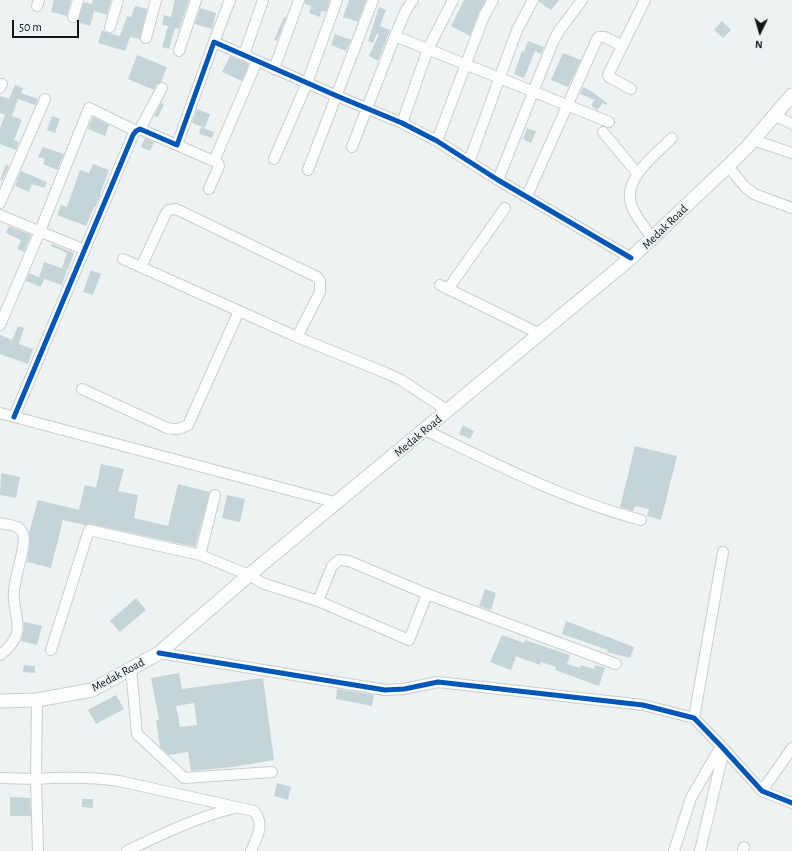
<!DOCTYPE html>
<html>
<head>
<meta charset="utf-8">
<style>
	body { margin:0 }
	#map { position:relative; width:792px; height:851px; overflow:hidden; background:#edf2f3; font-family:"Alegreya Sans",sans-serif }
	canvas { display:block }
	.north { position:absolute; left:740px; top:12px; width:40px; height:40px; -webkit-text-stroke:3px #ebf4f5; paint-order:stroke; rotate:185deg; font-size:11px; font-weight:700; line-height:16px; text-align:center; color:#141717 }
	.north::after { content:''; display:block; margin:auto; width:14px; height:18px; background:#141717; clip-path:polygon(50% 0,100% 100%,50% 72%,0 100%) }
	.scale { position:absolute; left:12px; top:20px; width:67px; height:18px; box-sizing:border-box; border:2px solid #141717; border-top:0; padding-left:5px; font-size:12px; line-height:14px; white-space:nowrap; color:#141717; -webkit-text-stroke:3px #ebf4f5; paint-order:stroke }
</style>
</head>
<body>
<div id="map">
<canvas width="792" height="851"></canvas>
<div class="north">N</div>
<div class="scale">50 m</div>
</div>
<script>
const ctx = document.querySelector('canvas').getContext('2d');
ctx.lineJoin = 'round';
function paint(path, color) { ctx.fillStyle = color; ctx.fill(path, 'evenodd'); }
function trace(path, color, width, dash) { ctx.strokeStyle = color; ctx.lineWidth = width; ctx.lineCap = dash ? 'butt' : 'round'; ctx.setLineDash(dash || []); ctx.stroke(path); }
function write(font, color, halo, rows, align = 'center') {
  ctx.font = font + ' "Alegreya Sans",sans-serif'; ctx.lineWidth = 4; ctx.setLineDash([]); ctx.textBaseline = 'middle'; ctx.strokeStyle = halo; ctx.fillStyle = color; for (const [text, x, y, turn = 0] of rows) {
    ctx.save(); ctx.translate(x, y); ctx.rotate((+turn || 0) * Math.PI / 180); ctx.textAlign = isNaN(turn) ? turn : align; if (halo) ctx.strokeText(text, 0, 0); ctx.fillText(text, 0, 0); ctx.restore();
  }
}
const building = new Path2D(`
	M54,0H71L67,16L51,12Z
	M93,0H111L107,15L94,11L90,26L77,22L84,2L92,4Z
	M175,0H189L179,29L175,28L169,49L162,47L168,26L162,25L164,15L171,17Z
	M305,0H330L326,12L321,11L320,17L309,13L311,6L305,4Z
	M349,0H366L358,22L343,17Z
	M464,0H486L479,12L470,36L451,26Z
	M539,0H559L551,10L539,2Z
	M135,6L147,9L140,39L130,37L125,51L98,43L102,30L108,33L120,36L127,16L131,17Z
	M379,7L386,10L380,26L390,30L378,61L369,56L379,34H377L373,43L368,41Z
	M200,8L216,13L212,29L195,24Z
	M284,17L286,18L277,41L274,40Z
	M722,21L731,30L723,38L714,30Z
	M335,34L351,40L346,51L331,45Z
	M528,41L544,47L541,54L535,51L524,78L514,74L522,51L524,52Z
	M563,53L581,60L568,87L551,80Z
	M137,55L167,67L161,82L156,85L154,90L128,79Z
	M230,56L249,64L242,81L222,72Z
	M15,85L23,88L21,93L38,99L35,105L18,99L12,116L22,120L14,140L19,142L16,150L0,144V128L5,115L0,113V96L9,99Z
	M583,87L591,91L607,103L606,105L603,103L597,110L591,105L595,100L580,94Z
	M161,103L164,104L158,117L154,116Z
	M197,109L210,114L205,128L192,123Z
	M52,116L60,119L55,133L47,130Z
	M93,117L109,125L105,136L88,129Z
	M201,127L214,132L212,138L199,134Z
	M527,128L536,131L531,143L523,139Z
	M145,138L154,142L150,151L141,147Z
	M43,147L64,154L57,170L43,164L45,159L38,157Z
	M93,164L109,170L100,194L101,195L95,207H94L86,226L57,215L61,205L67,207L80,170L89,173Z
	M6,165L9,166L2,181L0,180Z
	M21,171L47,182L44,188L32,184L29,192L15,186Z
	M9,226L31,235L24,252L17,249L21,240L6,233Z
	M52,244L74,253L68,270L62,268L67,253L51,246Z
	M44,262L67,270L62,285L39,277Z
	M91,270L101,274L93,295L83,292Z
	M29,273L44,279L41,287L26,281Z
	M18,326L24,328L19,344L33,349L28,364L0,354V335L12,340Z
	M463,425L474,431L470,439L459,434Z
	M635,446L677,456L661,520L647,516L649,509L635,506L633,511L620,507Z
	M101,464L124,469L118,491L138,495L134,518L168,526L178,484L210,492L195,547L90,524L85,525L63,520L51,568L27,562L30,540L29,533L38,500L79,510L85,485L96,488Z
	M1,473L20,477L16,498L0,495Z
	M227,495L245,499L240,522L222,518Z
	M485,589L496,593L491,610L479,606Z
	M136,598L146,610L120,632L110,621Z
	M566,621L634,647L630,658L607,652L608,650L562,634Z
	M24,622L42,626L37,645L21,641L23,634Z
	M502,635L524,643L525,640L570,655L567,664L580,668L581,665L594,669L595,665L605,668L599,686L555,670L556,667L541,662L540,665L516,656L511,670L490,662Z
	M24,665L35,666V673L23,672Z
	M179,673L182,689L263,678L274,760L233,767L191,771L188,752L169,755L160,747L156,720H159L151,678ZM194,703L197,725L180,727L176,706Z
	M337,689L374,695L372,706L336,699Z
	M116,695L124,709L96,724L88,710Z
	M277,783L291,787L288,800L274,796Z
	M10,797L30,798L31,816H10Z
	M82,799H93V808L82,807Z`);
const minor = new Path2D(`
	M37,6L39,0
	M73,17L78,0
	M110,27L118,0
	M395,36L609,122
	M146,38L156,0
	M214,42L230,0
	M179,51L196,0
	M244,55L263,0
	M274,69L299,0
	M0,88L2,84
	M631,89L609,77L608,75L645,0
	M774,115L792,124
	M402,123L428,49L453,0
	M140,129L162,88
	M603,132L637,173
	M753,140L792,153
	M437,141L484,16L493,0
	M177,145L218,163L219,166L209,189
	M352,147L395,36L406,10L413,0
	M274,159L307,83L337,0
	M214,161L257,61
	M469,162L517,30L533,0
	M728,166L744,186L754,194L792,208
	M308,170L373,0
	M498,180L553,42L559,31L582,0
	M527,196L597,39L599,37H605L622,46
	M0,203L45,99
	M0,215L85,250
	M652,238C645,228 635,216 631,204C623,178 656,154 672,138
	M123,259L297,337L386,373L401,380L448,411
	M141,267L166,213L169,210L176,209L317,277L320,281V292L297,337
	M440,285L540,334
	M448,289L505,208
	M0,325L40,231L89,108L136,131
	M82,389L167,428C176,430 180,429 188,425L239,311
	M0,413L338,503
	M14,417L133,135L136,131L140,129L177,145L214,42L337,96L402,123L437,141L498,180L631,258
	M425,430C495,464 566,500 641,520
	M215,495L200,555L249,575L262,583L318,601L332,566L339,560L349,561L427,594L616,664
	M0,523C12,526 22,524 24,539C23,556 16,573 14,590C12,605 20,620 17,633C14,643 8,649 0,655
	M318,601L409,640L427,594
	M51,650L89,530L200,555
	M159,653L385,690L404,689L438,682L643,705L694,718L721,746L762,791L792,803
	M131,668L137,734L184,778L272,772
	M694,718L723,552
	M0,778L36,779L37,700
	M762,791L792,748
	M38,851L36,779C64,777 91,777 119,781L254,811C265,824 257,838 251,851
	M127,851C162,834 197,817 235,808
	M674,851L691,798L721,746
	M700,851L724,749
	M743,851L744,847`);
const major = new Path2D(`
	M0,701L37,700L92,690L159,653L249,575L631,258L728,166L749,145L792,95`);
const cycleway = new Path2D(`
	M14,417L133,135L136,131L140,129L177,145L214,42L337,96L402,123L437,141L498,180L631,258
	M159,653L385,690L404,689L438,682L643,705L694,718L721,746L762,791L792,803`);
const streetNames = [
	["Medak Road",665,227,-44],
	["Medak Road",418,436,-40],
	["Medak Road",118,675,-28]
];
paint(building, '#c5d5d7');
trace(minor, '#cacece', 12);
trace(major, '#cacece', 15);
trace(minor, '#fcfdfd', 10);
trace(major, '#fcfdfd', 13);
trace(cycleway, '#0057b8', 5);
write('12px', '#141717', '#ebf4f5', streetNames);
</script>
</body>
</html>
